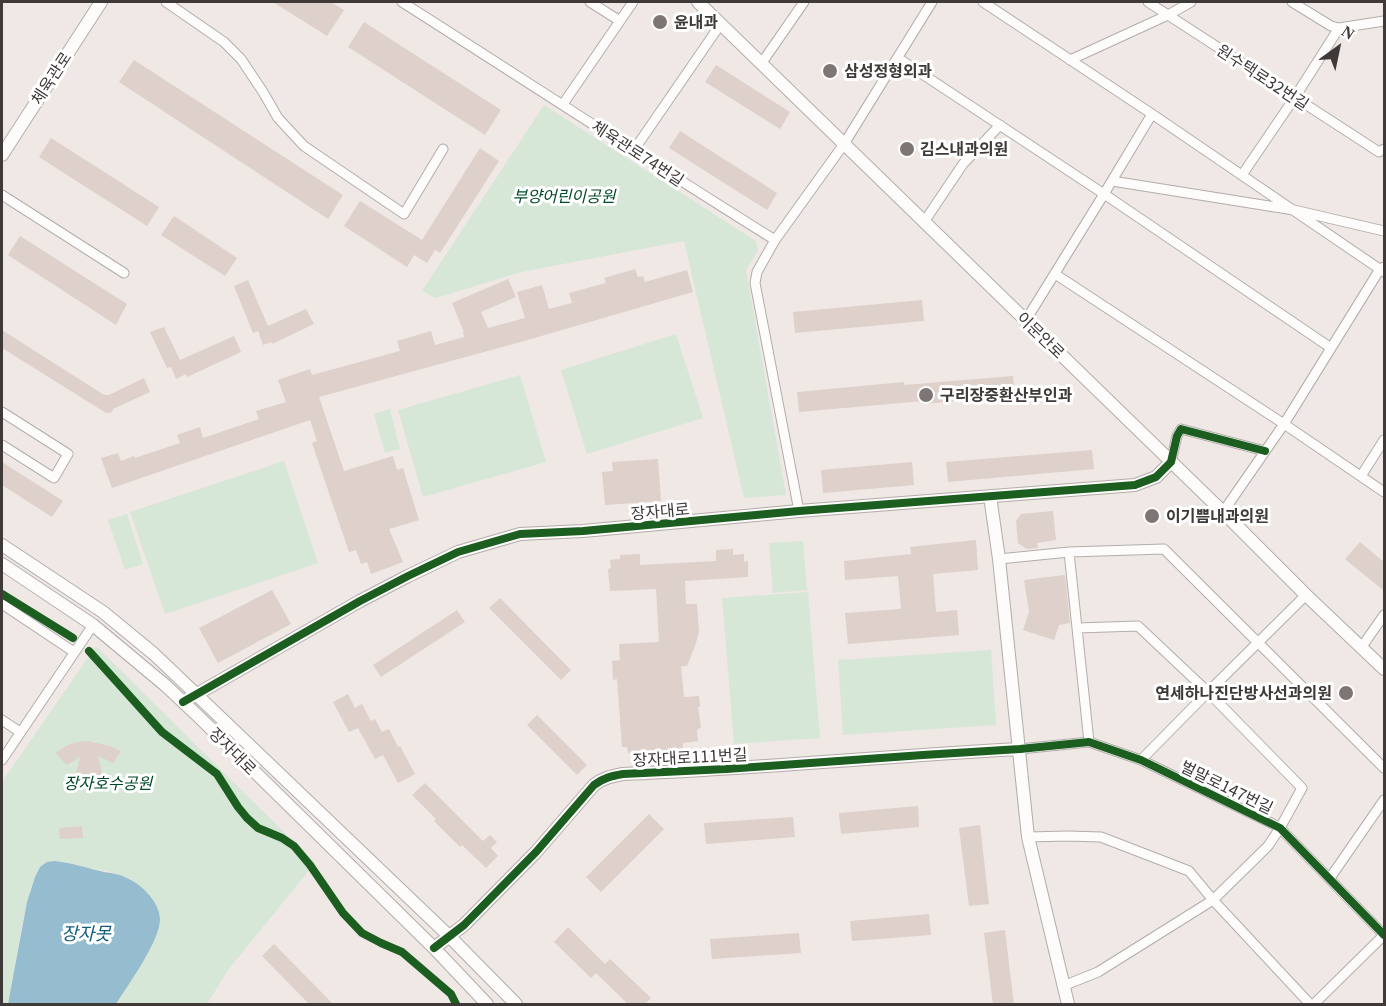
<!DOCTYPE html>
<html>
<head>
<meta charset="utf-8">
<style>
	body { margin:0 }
	#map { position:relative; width:1386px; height:1006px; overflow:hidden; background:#efe8e5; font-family:Georgia,serif }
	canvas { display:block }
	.frame { position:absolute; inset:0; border:3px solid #3f3938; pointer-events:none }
	.north { position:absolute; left:1308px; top:18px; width:60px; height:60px; -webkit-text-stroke:4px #fff; paint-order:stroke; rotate:33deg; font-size:16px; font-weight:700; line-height:24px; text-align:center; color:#3f3938 }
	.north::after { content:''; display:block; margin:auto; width:21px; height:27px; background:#3f3938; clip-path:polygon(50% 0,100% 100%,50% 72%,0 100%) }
</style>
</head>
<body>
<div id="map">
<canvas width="1386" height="1006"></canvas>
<div class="frame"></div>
<div class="north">N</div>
</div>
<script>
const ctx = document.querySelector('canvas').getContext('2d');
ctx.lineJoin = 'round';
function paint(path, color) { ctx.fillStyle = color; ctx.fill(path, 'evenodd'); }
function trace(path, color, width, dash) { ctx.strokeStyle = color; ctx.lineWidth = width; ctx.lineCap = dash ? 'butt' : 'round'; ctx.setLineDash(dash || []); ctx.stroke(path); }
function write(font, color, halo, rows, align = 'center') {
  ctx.font = font + ' Georgia,"Noto Sans KR",serif'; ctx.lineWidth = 6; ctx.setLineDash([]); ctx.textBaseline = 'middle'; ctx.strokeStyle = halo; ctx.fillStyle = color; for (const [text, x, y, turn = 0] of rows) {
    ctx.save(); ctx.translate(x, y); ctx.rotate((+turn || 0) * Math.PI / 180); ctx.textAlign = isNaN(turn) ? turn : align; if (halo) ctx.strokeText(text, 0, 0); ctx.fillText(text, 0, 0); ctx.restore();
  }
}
const green = new Path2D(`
	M544,105L756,241L758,250L746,270L786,495L744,498L684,241L521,272L436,298L422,291Z
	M676,334L703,418L587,454L561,370Z
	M520,375L546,462L423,497L398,410Z
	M390,409L400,449L385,453L374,414Z
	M284,461L318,563L165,614L130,512Z
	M127,514L143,564L125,570L108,520Z
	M803,541L807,590L773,593L769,543Z
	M808,592L820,738L734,744L722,598Z
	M96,646L315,863L228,970L207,1004H116L147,955L155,935L152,897C144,890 136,882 126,877C115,872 99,870 86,867C71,864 56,857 42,866C27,876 14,977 10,999L8,1004H2V782Z
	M991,650L996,725L843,735L838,660Z`);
const water = new Path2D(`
	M55,861C72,863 88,868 104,872C111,873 120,874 127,878C142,885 159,901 160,919C160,941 128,985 116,1004H8L27,902L35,877L40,867L47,862Z`);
const building = new Path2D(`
	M273,2H331L344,10L327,36Z
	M364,22L501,110L485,135L348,47Z
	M134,60L343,195L328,219L119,82Z
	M716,65L790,112L780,129L705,82Z
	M680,131L777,193L767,210L669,148Z
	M51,138L159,207L147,226L39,157Z
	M480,148L499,161L440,253L435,250L427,263L414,255L407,267L344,226L360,201L422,240Z
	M174,216L237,258L225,276L161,235Z
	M20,236L127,304L116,325L8,255Z
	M635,269L638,277L643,276L645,282L687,270L693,292L524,341L319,397L344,471L393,456L397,470L403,468L419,520L389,529L403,562L371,574L367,562L361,564L356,550L349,552L312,443L317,441L310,420L112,488L101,458L118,453L121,461L134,456L135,458L180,443L177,435L200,427L203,438L259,419L256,411L286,402L278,380L310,369L312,375L400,351L397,341L431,331L435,345L464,337L463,332H464L452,303L508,279L516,297L481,312L488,328L525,318L517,292L542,285L549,309L572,303L569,293L606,283L604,278Z
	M248,280L268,326L306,309L314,324L272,344L271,342L263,345L258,331L253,333L234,286Z
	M922,300L924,321L795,333L793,312Z
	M164,327L180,360L234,336L241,352L187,377L186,374L176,379L171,367L167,368L150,332Z
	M2,330L104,395H109L144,378L150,392L113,409L112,412L106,413L2,348Z
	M1013,376L1015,396L923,404V401L799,412L797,392L904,382V385Z
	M1092,450L1094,469L948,482L946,462Z
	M658,459L661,501L605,505L602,472L613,471L612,462Z
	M2,462L63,501L52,517L2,485Z
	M912,462L914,485L823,493L821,470Z
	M1053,511L1056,540L1037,543L1038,548L1027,549L1018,543L1016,521L1021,514Z
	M976,540L978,570L933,574L936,612L957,610L959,635L848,644L845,613L901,609L898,576L845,580L844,561L911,554L910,547Z
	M1360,542L1384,562V591L1345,559Z
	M733,549V555L744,554V562L748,561V577L685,581L686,604H697L699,632L695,646L687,666H681L684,697L699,696L700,707H698L701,727L697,730L698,741L683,743V749L628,753L627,747H622L617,679L613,680L612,661L620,660L619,644L659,642L656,589L610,591L608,569L611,568L610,560L620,559V555L640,554V565L716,561V550Z
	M1065,575L1070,623L1059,625L1054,640L1023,630L1029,612L1024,580Z
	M272,590L291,624L218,663L199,628Z
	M500,598L571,670L561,680L489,608Z
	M457,610L465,622L381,677L373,665Z
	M348,694L355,708L362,704L371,721L375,719L382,732L389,729L398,747L400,746L415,774L398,783L383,755L375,759L358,728L349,732L333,702Z
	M537,715L587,765L577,775L527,725Z
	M88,741L110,746L121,751L113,763L98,756L103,777L98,781L80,784L75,779L80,757L67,765L55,753L68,745L77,742Z
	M425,783L483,841L490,835L497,842L491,848L498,856L486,868L462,845L460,847L434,821L436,819L412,795Z
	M918,806L919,827L841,834L839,813Z
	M649,814L664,829L601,892L586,877Z
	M793,817L795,837L706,844L704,823Z
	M980,825L989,904L969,906L959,828Z
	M82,826L83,838L60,839L59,828Z
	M929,914L931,935L852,941L850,921Z
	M568,927L605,964L610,959L651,998L644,1005H629L596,973L591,978L554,942Z
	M1005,930L1014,1005H993L984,933Z
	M799,933L801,953L712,959L710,939Z
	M274,944L334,1005H310L262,956Z`);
const minor = new Path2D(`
	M166,2L224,42L241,59L263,92L278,118L304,146L404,214L443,149
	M402,2C526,81 650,162 775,240L844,144L932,2
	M590,2L620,21
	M983,2L1152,114L1384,272
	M1148,2L1379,152L1384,149
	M1292,2L1331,26L1339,28L1384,21
	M898,58L1104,194L1331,348
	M1070,60L1168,15L1191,2
	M761,64L804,2
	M563,104L633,2
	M634,150L720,25
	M1242,175L1295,97L1339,28
	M1112,181L1294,210L1384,231
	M2,195L124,273
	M924,222L963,164L1000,125
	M775,240L757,272L755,283L799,511
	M1055,274L1284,424L1384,492
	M1026,320L1104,194L1152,114
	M2,412L68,454L54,478L2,445
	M1171,462L1177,436L1181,429L1265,451
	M1361,476L1384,440
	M1223,512L1284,424L1380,269L1384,267
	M1069,552L1077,628
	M999,559L1069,552L1164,549L1384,768
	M2,604L74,652
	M1361,648L1384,615
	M2,720L20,732
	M1089,742L1077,628L1138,626L1208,692L1141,760
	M1020,749L1089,742L1141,760L1271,823L1280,828L1384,935
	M2,760L93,625
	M1028,837L1068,836L1101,837L1189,871L1213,900L1310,1004
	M1330,878L1384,800
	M1063,986L1098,972L1213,900L1268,846L1280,828L1302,788L1208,692L1306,595
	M1314,1004L1380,939L1384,932`);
const tertiary = new Path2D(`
	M698,2L1223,512L1306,595L1384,669
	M2,155L101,2
	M990,496L999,559L1028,837L1068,1004
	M2,545L103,612L154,654L449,936L516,1004
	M2,564L93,625L165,685L199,717L434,948L487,1004
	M183,702L360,601L408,576L458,552L520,534L583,531L799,511L1135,485L1156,477L1171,462
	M434,948L464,925L536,852L594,785C603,778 612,776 623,774C755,769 887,756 1020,749`);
const cycleway = new Path2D(`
	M2,594L73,638
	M89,651L162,732L217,774L238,807L247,818L258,828L282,838L294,846L310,865L343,913L362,933L381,943L402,952L451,994L456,1004
	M183,702L360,601L408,576L458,552L520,534L583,531L799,511L1135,485L1156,477L1171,462L1177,436L1181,429L1265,451
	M434,948L464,925L536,852L594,785C603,778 612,776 623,774L726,769L923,755L1020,749L1089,742L1141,760L1280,828L1384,935`);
const markers = [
	[660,22,8,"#7d7675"],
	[830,71,8,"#7d7675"],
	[907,149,8,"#7d7675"],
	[926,395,8,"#7d7675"],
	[1152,516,8,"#7d7675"],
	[1346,693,8,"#7d7675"]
];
const poiNames = [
	["윤내과",674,22],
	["삼성정형외과",844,71],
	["김스내과의원",920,149],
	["구리장중환산부인과",940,395],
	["이기쁨내과의원",1166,516],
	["연세하나진단방사선과의원",1332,693,"right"]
];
const streetNames = [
	["원수택로32번길",1263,77,33],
	["체육관로",51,78,-57],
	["체육관로74번길",638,153,33],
	["이문안로",1041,335,44],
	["장자대로",660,511,-5],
	["장자대로",233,751,45],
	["장자대로111번길",690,757,-3],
	["벌말로147번길",1227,787,26]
];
const parkNames = [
	["부양어린이공원",564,196],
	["장자호수공원",108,783]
];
const waterNames = [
	["장자못",86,933]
];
paint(green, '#d6e7d8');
paint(water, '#95bccf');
paint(building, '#ded0cb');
trace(minor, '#b2adab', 11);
trace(tertiary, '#b2adab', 14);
trace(minor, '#fdfcfb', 9);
trace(tertiary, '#fdfcfb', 12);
trace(cycleway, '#1b5e20', 8);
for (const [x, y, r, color] of markers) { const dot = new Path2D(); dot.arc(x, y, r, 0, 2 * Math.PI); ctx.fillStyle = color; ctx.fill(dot); trace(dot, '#fff', 2); }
write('bold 16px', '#3f3938', '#fff', poiNames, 'left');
write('16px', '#3f3938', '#fff', streetNames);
write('italic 16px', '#01492a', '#fff', parkNames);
write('italic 18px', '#105c7a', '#fff', waterNames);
</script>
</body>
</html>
